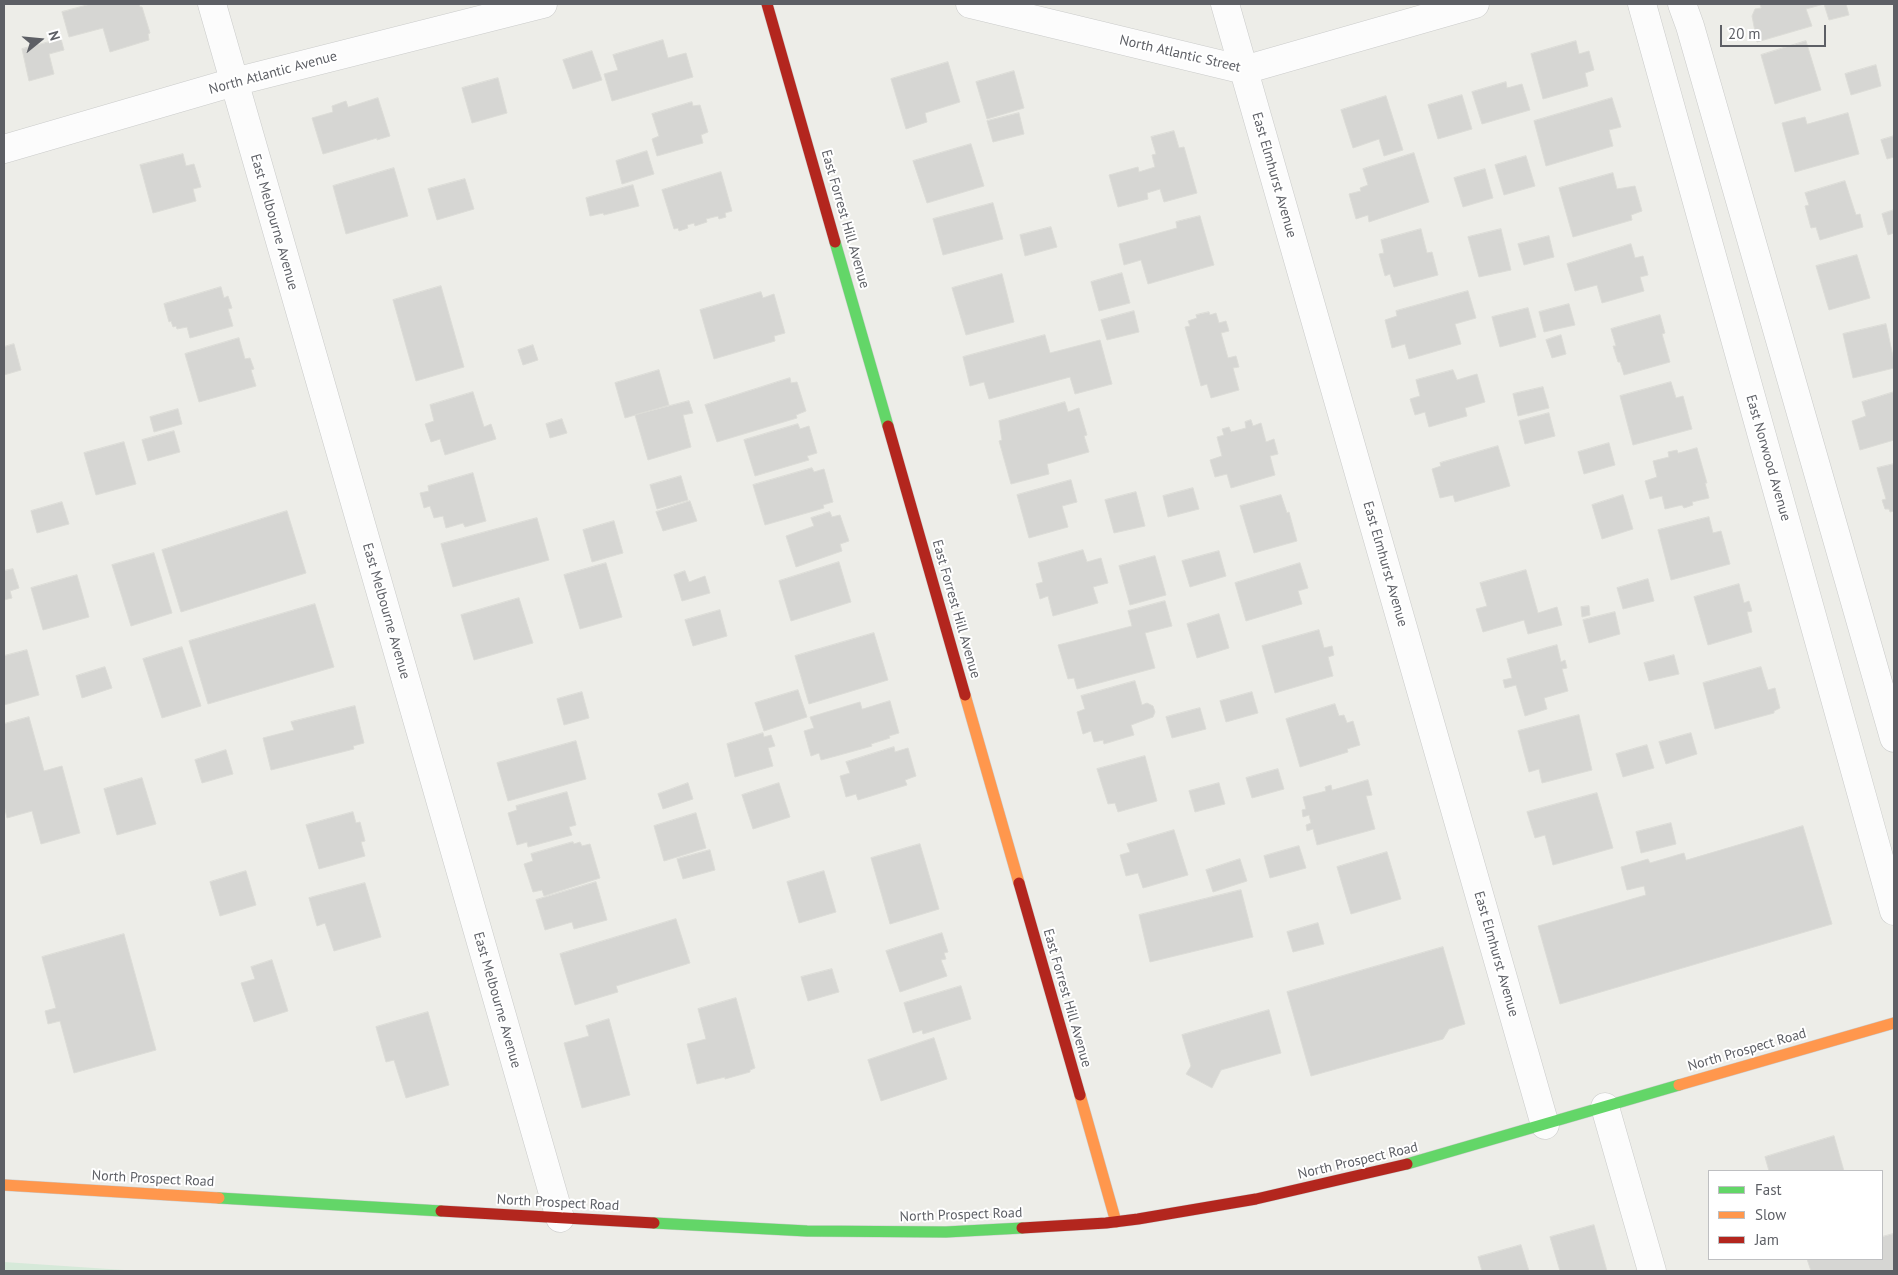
<!DOCTYPE html>
<html>
<head>
<meta charset="utf-8">
<style>
	body { margin:0 }
	#map { position:relative; width:1898px; height:1275px; overflow:hidden; background:#edede8; font-family:"PT Sans",sans-serif }
	canvas { display:block }
	.frame { position:absolute; inset:0; border:5px solid #5d5f65; pointer-events:none }
	.legend { position:absolute; left:1708px; top:1170px; width:175px; height:90px; box-sizing:border-box; background:#fff; border:1px solid #bebfc1; margin:0; padding:6px 9px; list-style:none; font-size:15px; color:#5d5f65 }
	.legend li { display:flex; align-items:center; gap:10px; height:25px }
	.legend b { width:25px; border:1px solid #bebfc1 }
	.north { position:absolute; left:15px; top:15px; width:50px; height:50px; -webkit-text-stroke:4px #fff; paint-order:stroke; rotate:73deg; font-size:14px; font-weight:700; line-height:20px; text-align:center; color:#5d5f65 }
	.north::after { content:''; display:block; margin:auto; width:18px; height:22px; background:#5d5f65; clip-path:polygon(50% 0,100% 100%,50% 72%,0 100%) }
	.scale { position:absolute; left:1720px; top:25px; width:106px; height:22px; box-sizing:border-box; border:2px solid #5d5f65; border-top:0; padding-left:6px; font-size:15px; line-height:18px; white-space:nowrap; color:#5d5f65; -webkit-text-stroke:4px #fff; paint-order:stroke }
</style>
</head>
<body>
<div id="map">
<canvas width="1898" height="1275"></canvas>
<div class="frame"></div>
<ul class="legend">
<li><b style="height:6px;background:#63d668"></b>Fast</li>
<li><b style="height:6px;background:#ff974d"></b>Slow</li>
<li><b style="height:6px;background:#b3261e"></b>Jam</li>
</ul>
<div class="north">N</div>
<div class="scale">20 m</div>
</div>
<script>
const ctx = document.querySelector('canvas').getContext('2d');
ctx.lineJoin = 'round';
function paint(path, color) { ctx.fillStyle = color; ctx.fill(path, 'evenodd'); }
function trace(path, color, width, dash) { ctx.strokeStyle = color; ctx.lineWidth = width; ctx.lineCap = dash ? 'butt' : 'round'; ctx.setLineDash(dash || []); ctx.stroke(path); }
function write(font, color, halo, rows, align = 'center') {
  ctx.font = font + ' "PT Sans",sans-serif'; ctx.lineWidth = 4; ctx.setLineDash([]); ctx.textBaseline = 'middle'; ctx.strokeStyle = halo; ctx.fillStyle = color; for (const [text, x, y, turn = 0] of rows) {
    ctx.save(); ctx.translate(x, y); ctx.rotate((+turn || 0) * Math.PI / 180); ctx.textAlign = isNaN(turn) ? turn : align; if (halo) ctx.strokeText(text, 0, 0); ctx.fillText(text, 0, 0); ctx.restore();
  }
}
const green = new Path2D(`
	M4,1262L139,1271H4Z`);
const building = new Path2D(`
	M91,4H139L140,7H142L150,33L148,34L149,40L110,52L103,28L69,37L62,12Z
	M1760,4H1846L1849,15L1829,20L1824,4L1806,9L1812,26L1757,42L1752,16L1755,9L1761,8Z
	M61,39L64,50L49,54L54,74L29,81L22,49Z
	M663,40L668,58L686,53L693,77L612,101L604,74L618,70L613,55Z
	M1576,41L1579,54L1589,51L1594,70L1585,73L1588,86L1543,99L1531,54Z
	M1806,41L1821,90L1775,104L1761,55Z
	M592,51L602,80L573,89L563,60Z
	M948,62L960,102L925,113L927,122L906,129L891,79Z
	M1876,65L1881,86L1851,95L1845,74Z
	M1014,71L1024,108L987,119L976,82Z
	M498,78L507,113L472,123L462,88Z
	M1506,82L1507,88L1522,84L1530,110L1482,124L1472,92Z
	M1462,95L1472,129L1438,139L1428,105Z
	M1386,96L1403,150L1384,156L1379,139L1353,148L1341,110Z
	M378,98L390,136L377,140V138L323,154L312,118L333,112L332,106L346,101L348,107Z
	M1612,98L1621,127L1609,130L1613,146L1546,166L1534,121Z
	M692,102L693,106L700,105L708,132L701,135L703,143L657,156L652,139L659,136L652,114Z
	M1019,113L1024,134L993,142L987,121Z
	M1848,113L1859,154L1795,172L1782,123L1805,117L1807,124Z
	M1174,131L1179,148L1184,147L1197,193L1164,202L1160,189L1147,193L1148,199L1118,207L1109,175L1138,167L1139,172L1155,167L1152,155L1156,154L1151,137Z
	M1894,136V157L1887,159L1881,140Z
	M971,144L984,186L927,203L913,161Z
	M647,151L654,174L622,184L616,161Z
	M1414,153L1429,202L1369,222L1368,215L1356,219L1349,194L1361,191L1360,188L1368,185L1363,169Z
	M183,154L186,166L194,164L201,187L193,189L196,201L153,213L140,165Z
	M1526,156L1535,186L1504,195L1495,165Z
	M394,168L408,216L346,234L333,186Z
	M1485,169L1493,198L1463,207L1454,178Z
	M721,172L732,211L725,213L726,217L719,219L718,216L706,219L707,222L695,226L694,223L687,225L688,228L679,231L678,228L674,229L662,190Z
	M1613,173L1617,189L1635,186L1642,211L1631,215L1632,220L1573,237L1559,188Z
	M465,179L474,209L437,220L428,189Z
	M1845,181L1856,215L1860,214L1863,227L1820,240L1816,227L1811,228L1805,206L1809,205L1805,193Z
	M633,185L639,206L604,215L603,213L590,216L586,198Z
	M993,203L1003,239L943,255L933,219Z
	M1894,210V233L1888,235L1882,214Z
	M1200,216L1214,265L1148,284L1141,260L1124,265L1119,244L1177,228L1176,222Z
	M1051,227L1057,247L1025,256L1020,235Z
	M1421,229L1427,253L1432,252L1438,275L1394,287L1390,274L1385,276L1379,254L1384,253L1381,240Z
	M1501,229L1511,270L1479,277L1468,237Z
	M1549,236L1554,257L1524,265L1518,244Z
	M1631,244L1635,258L1643,256L1648,275L1640,277L1644,291L1602,303L1597,285L1575,291L1567,264Z
	M1857,255L1870,298L1829,310L1816,266Z
	M1122,273L1130,303L1099,311L1091,282Z
	M1002,274L1014,322L966,335L952,288Z
	M441,286L464,367L416,381L393,300Z
	M221,287L224,298L228,296L232,308L228,309L233,326L190,338L187,327L177,329L176,326L173,327L171,321L169,322L164,304Z
	M1468,291L1476,318L1455,324L1461,344L1409,359L1405,344L1392,348L1385,320L1397,316L1396,311Z
	M761,292L763,298L774,294L785,333L774,336L775,341L714,359L700,310Z
	M1569,304L1575,325L1544,332L1539,312Z
	M1528,308L1536,337L1500,347L1492,317Z
	M1134,311L1139,332L1107,340L1101,320Z
	M1209,312L1210,315L1216,313L1219,323L1226,321L1229,331L1221,333L1228,358L1236,356L1239,367L1233,368L1239,390L1211,398L1207,384L1201,386L1185,327L1190,326L1188,321L1197,318L1196,315Z
	M1660,315L1665,333L1662,334L1670,362L1624,375L1620,362H1618L1613,346H1616L1611,329Z
	M1886,324L1894,361V368L1853,378L1843,334Z
	M1045,335L1050,353L1100,340L1112,384L1075,394L1070,377L989,399L984,382L970,386L963,357Z
	M1561,335L1566,354L1552,358L1546,340Z
	M239,338L245,359L250,358L254,369L251,370L256,386L199,402L185,354Z
	M14,344L21,370L4,375V347Z
	M533,345L538,360L523,365L518,350Z
	M659,370L669,405L625,418L615,383Z
	M1453,370L1457,380L1477,374L1485,402L1465,408L1467,416L1429,427L1425,412L1415,415L1410,399L1420,396L1416,380Z
	M790,378L791,383L797,382L806,411L796,415L797,418L717,442L705,405Z
	M1671,382L1676,398L1683,396L1692,429L1633,445L1620,396Z
	M1543,387L1549,408L1518,416L1513,394Z
	M473,392L484,427L491,424L496,439L445,455L440,439L431,442L425,424L434,421L430,405Z
	M1894,392V440L1860,450L1852,421L1866,416L1862,402Z
	M689,401L693,413L683,415L691,447L648,460L635,415Z
	M1065,402L1068,412L1079,408L1087,435L1084,436L1089,452L1047,464L1049,474L1011,484L999,441L1002,440L999,421Z
	M178,409L182,424L154,432L150,417Z
	M1549,413L1555,436L1525,444L1519,421Z
	M562,419L567,433L550,438L546,424Z
	M1251,420L1253,426L1261,423L1266,442L1274,439L1278,454L1270,456L1275,475L1231,488L1227,474L1215,477L1210,460L1222,456L1217,437L1224,435L1222,429L1229,427L1231,432L1246,428L1245,422Z
	M798,424L800,429L809,426L817,453L807,456L809,460L755,476L744,440Z
	M174,431L180,452L148,461L142,440Z
	M124,442L136,484L96,495L84,453Z
	M1609,443L1615,465L1584,474L1578,452Z
	M1498,446L1510,486L1455,502L1453,495L1440,498L1432,469L1441,466L1440,463Z
	M1697,448L1707,483H1705L1709,498L1692,502L1693,505L1684,508L1682,505L1665,509L1662,496L1650,499L1645,481L1657,477L1653,461L1669,457L1668,452L1677,450L1678,453Z
	M1894,464V511L1890,512L1889,509H1885L1882,500L1886,499L1877,468Z
	M812,468L814,472L824,469L833,502L823,505L824,508L765,525L753,485Z
	M473,473L486,521L465,527L463,523L446,528L443,516L434,518L430,506L424,508L420,493L429,491L428,486Z
	M681,476L688,500L657,509L650,485Z
	M1071,480L1077,502L1062,506L1068,527L1029,538L1017,495Z
	M1193,488L1199,509L1168,517L1163,496Z
	M1136,492L1145,526L1114,533L1105,500Z
	M1281,495L1287,513L1289,512L1297,541L1254,553L1240,506Z
	M1623,495L1633,529L1602,539L1592,505Z
	M690,501L697,521L663,531L656,512Z
	M62,502L69,524L37,533L31,511Z
	M287,511L306,573L181,612L162,550Z
	M830,512L832,517L840,515L849,541L840,544L842,551L796,567L786,536L814,526L811,518Z
	M1709,517L1713,533L1721,531L1730,564L1671,580L1658,530Z
	M537,518L549,560L453,587L441,544Z
	M614,521L623,553L592,562L583,530Z
	M1083,550L1087,562L1101,558L1108,583L1093,587L1098,603L1053,616L1048,596L1040,599L1036,584L1043,582L1038,563Z
	M1219,551L1226,576L1190,587L1182,561Z
	M154,553L172,613L131,626L112,565Z
	M1155,556L1166,595L1130,605L1119,566Z
	M839,562L851,602L791,621L779,581Z
	M606,563L622,617L580,629L564,575Z
	M1300,563L1308,588L1298,591L1302,604L1246,621L1235,583Z
	M13,569L19,588L10,591L12,598L4,600V571Z
	M1526,570L1538,613L1557,607L1562,625L1528,634L1524,620L1483,632L1476,609L1487,606L1480,583Z
	M685,571L689,582L705,576L710,593L682,601L674,575Z
	M77,575L89,617L43,630L31,588Z
	M1648,579L1654,601L1623,609L1617,588Z
	M1739,584L1744,603L1749,601L1752,611L1747,612L1752,632L1708,645L1694,597Z
	M519,598L533,643L474,660L461,615Z
	M1165,601L1172,626L1145,633L1155,668L1077,689L1074,678L1068,679L1058,645L1132,626L1128,611Z
	M315,604L334,667L208,704L189,641Z
	M1589,606L1590,615L1582,617L1581,607Z
	M720,610L727,636L693,646L685,620Z
	M1615,612L1620,634L1589,643L1583,620Z
	M1219,614L1229,648L1197,658L1187,624Z
	M1319,630L1324,648L1332,646L1334,655L1328,657L1333,676L1275,693L1262,646Z
	M874,633L888,680L809,704L795,656Z
	M1557,645L1561,662L1565,660L1567,668L1562,669L1568,691L1544,698L1547,709L1525,716L1516,685L1505,688L1503,680L1512,678L1507,659Z
	M182,647L201,706L162,718L143,659Z
	M27,650L39,695L4,705V656Z
	M1674,655L1679,674L1649,681L1644,663Z
	M105,667L112,688L82,698L76,676Z
	M1761,667L1768,690L1775,688L1780,708L1774,711V713L1715,729L1703,683Z
	M1135,681L1142,705L1147,703L1153,706L1155,712L1153,717L1131,725L1134,735L1104,744L1103,740L1094,742L1091,731L1083,734L1077,712L1085,709L1081,696Z
	M798,690L807,717L764,731L755,703Z
	M582,692L589,718L564,725L557,699Z
	M1252,692L1258,713L1226,722L1220,701Z
	M890,701L899,733L889,736L890,738L871,744L872,746L836,756L821,760L819,753L811,756L804,731L814,728L810,717L860,702L862,709Z
	M1335,704L1339,716L1344,715L1347,723L1353,721L1360,745L1347,749L1348,752L1300,767L1286,719Z
	M355,706L364,743L353,746L354,749L271,770L263,738L294,730L291,722Z
	M1200,708L1206,729L1172,738L1166,717Z
	M1579,715L1592,770L1542,783L1539,769L1529,772L1518,731Z
	M29,717L44,771L62,766L80,833L41,844L32,811L7,818L4,805V724Z
	M763,733L764,737L771,735L775,746L768,748L773,766L735,777L727,744Z
	M1691,733L1697,754L1666,764L1659,742Z
	M576,741L586,779L508,801L497,763Z
	M1647,745L1654,768L1623,777L1616,754Z
	M894,747L895,752L908,748L916,776L905,780L907,785L858,800L856,794L846,797L840,776L850,773L846,762Z
	M226,750L233,774L202,783L195,760Z
	M1145,756L1157,801L1118,812L1115,803L1108,804L1097,769Z
	M1278,769L1284,789L1252,798L1246,778Z
	M142,778L156,824L117,835L104,789Z
	M1368,780L1372,795L1366,796L1375,829L1317,845L1313,829L1307,831L1306,825L1311,823L1309,815L1303,817L1302,810L1306,809L1303,797L1326,791L1325,787L1331,785L1332,790Z
	M688,783L693,799L663,809L658,794Z
	M779,783L790,817L753,829L742,795Z
	M1219,783L1225,804L1195,812L1189,791Z
	M567,792L576,825L569,827L572,835L528,847L527,842L517,845L508,813L517,810L516,806Z
	M1597,793L1613,848L1553,865L1545,835L1535,838L1527,812Z
	M353,812L356,823L360,822L365,841L361,842L365,856L319,869L306,825Z
	M696,813L706,848L664,861L654,826Z
	M1671,823L1676,844L1641,853L1636,832Z
	M1803,826L1832,924L1560,1004L1538,926L1646,895L1644,886L1627,890L1621,867L1648,859L1650,863L1684,853L1686,860Z
	M1174,830L1188,875L1143,888L1138,873L1126,876L1120,855L1130,852L1127,844Z
	M573,842L574,844L580,842L582,846L590,844L600,878L544,896L542,890L533,892L524,864L533,861L531,854Z
	M920,844L939,909L890,924L871,858Z
	M1299,846L1306,868L1270,878L1264,856Z
	M710,850L715,870L683,879L677,859Z
	M1387,852L1401,899L1351,914L1337,867Z
	M1240,859L1247,881L1213,892L1206,870Z
	M246,871L256,905L220,916L210,882Z
	M824,871L836,912L799,923L787,882Z
	M596,882L607,920L574,929L572,922L545,930L536,900Z
	M365,883L381,937L334,951L325,923L317,926L309,898Z
	M1241,890L1253,937L1150,962L1139,915Z
	M676,919L690,963L616,986L618,992L575,1005L560,954Z
	M1318,923L1324,944L1293,952L1287,932Z
	M942,933L948,952L944,953L946,959L941,960L947,976L900,992L886,951Z
	M124,934L156,1050L74,1073L60,1021L48,1024L45,1011L56,1008L42,957Z
	M1443,947L1465,1024L1449,1029L1443,1039L1311,1076L1287,992Z
	M272,960L288,1011L254,1022L241,983L255,979L251,967Z
	M832,969L839,992L808,1001L801,977Z
	M961,986L971,1019L923,1034L922,1030L913,1033L904,1003Z
	M736,998L755,1068L750,1070V1072L725,1079V1077L697,1084L687,1044L706,1039L698,1009Z
	M1269,1010L1281,1053L1221,1070L1212,1088L1186,1074L1191,1066L1182,1035Z
	M428,1012L449,1085L406,1098L394,1060L386,1062L376,1027Z
	M609,1019L630,1095L582,1108L564,1043L589,1036L586,1026Z
	M934,1038L947,1079L881,1101L868,1060Z
	M1834,1136L1844,1171H1769L1765,1157Z
	M1594,1225L1607,1271H1560L1550,1237Z
	M1893,1234L1894,1271H1811L1807,1259H1882V1237Z
	M1521,1245L1529,1271H1482L1478,1257Z`);
const street = new Path2D(`
	M212,4L560,1218
	M970,4L1244,70L1475,4
	M1225,4L1545,1125
	M1642,4L1894,911
	M1682,4L1690,26L1894,738
	M4,149L234,82L543,4
	M1605,1107L1652,1271`);
const fast = new Path2D(`
	M835,242L888,426
	M1407,1164L1679,1085
	M219,1198L441,1211
	M654,1223L807,1231L946,1232L1022,1228`);
const slow = new Path2D(`
	M965,695L1019,883
	M1679,1085L1894,1023
	M1080,1095L1116,1222
	M4,1185L219,1198`);
const jam = new Path2D(`
	M767,4L835,242
	M888,426L965,695
	M1019,883L1080,1095
	M441,1211L654,1223
	M1022,1228L1106,1223L1138,1219L1256,1199L1407,1164`);
const streetNames = [
	["North Atlantic Street",1180,54,13],
	["North Atlantic Avenue",273,73,-15],
	["East Elmhurst Avenue",1274,175,74],
	["East Forrest Hill Avenue",845,219,74],
	["East Melbourne Avenue",274,222,74],
	["East Norwood Avenue",1768,458,74],
	["East Elmhurst Avenue",1385,564,74],
	["East Forrest Hill Avenue",956,609,74],
	["East Melbourne Avenue",386,611,74],
	["East Elmhurst Avenue",1496,954,74],
	["East Forrest Hill Avenue",1067,998,74],
	["East Melbourne Avenue",497,1000,74],
	["North Prospect Road",1747,1050,-16],
	["North Prospect Road",1358,1161,-13],
	["North Prospect Road",153,1179,3],
	["North Prospect Road",558,1203,3],
	["North Prospect Road",961,1215,-2]
];
paint(green, '#d6e9d9');
paint(building, '#d6d6d3');
trace(building, '#dcdcd7', 1);
trace(street, '#cacbca', 29);
trace(fast, '#cbcbcb', 12);
trace(slow, '#cbcbcb', 12);
trace(jam, '#cbcbcb', 12);
trace(street, '#fcfcfc', 28);
trace(fast, '#63d668', 11);
trace(slow, '#ff974d', 11);
trace(jam, '#b3261e', 11);
write('14px', '#5d5f65', '#fff', streetNames);
</script>
</body>
</html>
